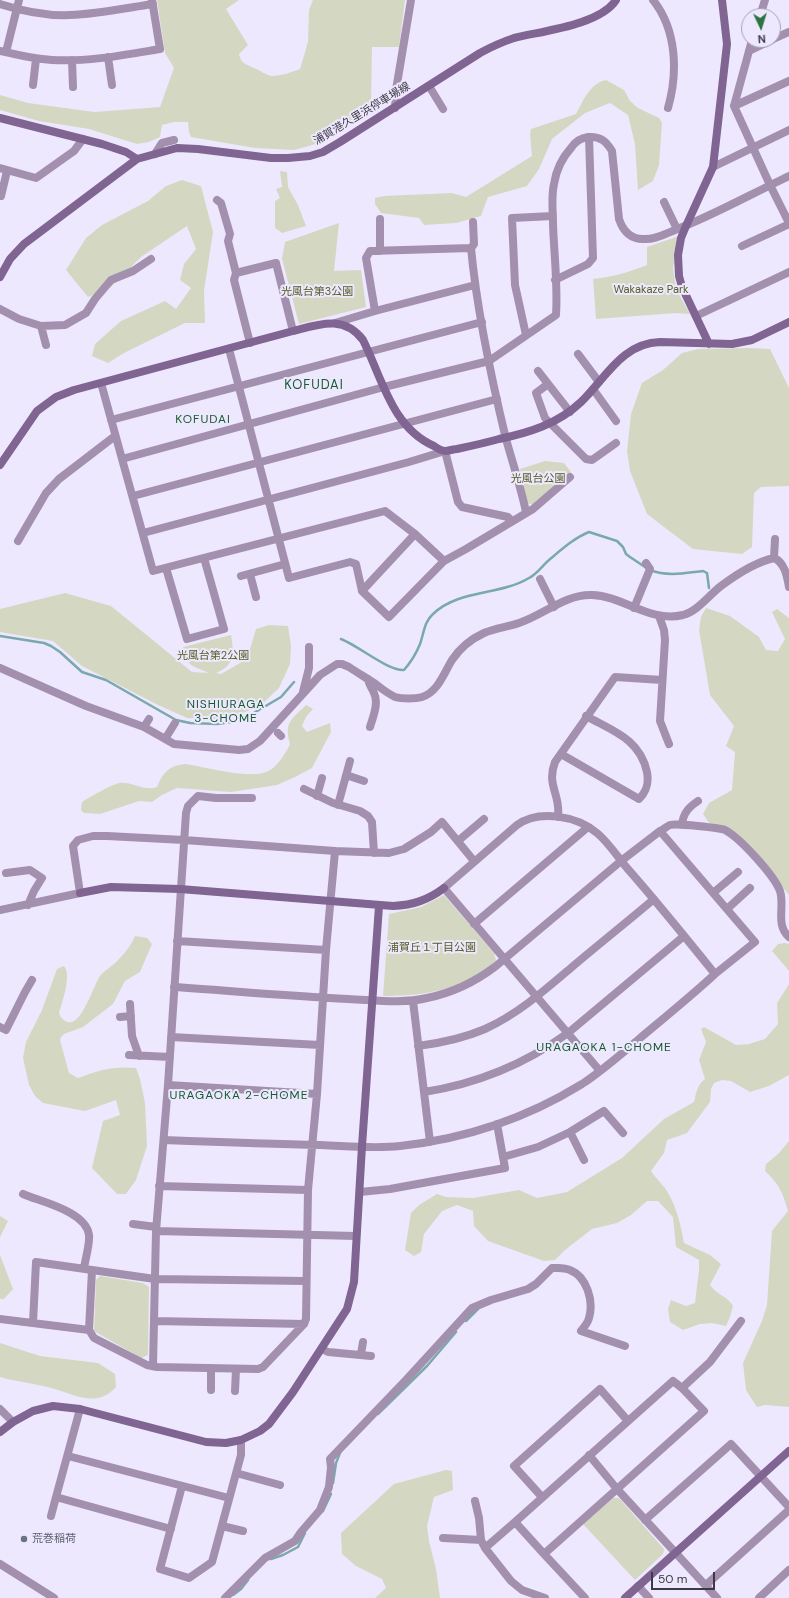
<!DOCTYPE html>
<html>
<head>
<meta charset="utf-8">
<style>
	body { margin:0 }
	#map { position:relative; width:789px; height:1598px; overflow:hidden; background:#eee8fe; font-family:"DM Sans",sans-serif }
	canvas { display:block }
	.north { position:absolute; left:741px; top:8px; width:40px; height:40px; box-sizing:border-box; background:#eee8fe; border:1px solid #a7a2b4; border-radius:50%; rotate:176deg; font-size:11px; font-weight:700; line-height:16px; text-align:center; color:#3d3a44 }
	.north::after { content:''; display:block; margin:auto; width:14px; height:18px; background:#297442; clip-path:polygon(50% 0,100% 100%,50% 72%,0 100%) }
	.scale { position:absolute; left:651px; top:1572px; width:64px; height:18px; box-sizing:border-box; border:2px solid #3d3a44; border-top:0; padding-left:5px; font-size:12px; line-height:14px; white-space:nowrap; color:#3d3a44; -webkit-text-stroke:3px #eee8fe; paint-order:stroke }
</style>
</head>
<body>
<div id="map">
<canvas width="789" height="1598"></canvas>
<div class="north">N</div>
<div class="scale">50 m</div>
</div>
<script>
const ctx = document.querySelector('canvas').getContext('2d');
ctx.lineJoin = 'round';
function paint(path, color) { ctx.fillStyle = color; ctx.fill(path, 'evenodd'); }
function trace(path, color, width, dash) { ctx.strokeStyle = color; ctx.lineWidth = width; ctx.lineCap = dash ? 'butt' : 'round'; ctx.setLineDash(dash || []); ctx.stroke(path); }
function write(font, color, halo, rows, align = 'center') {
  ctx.font = font + ' "DM Sans","Noto Sans JP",sans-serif'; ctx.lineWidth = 4; ctx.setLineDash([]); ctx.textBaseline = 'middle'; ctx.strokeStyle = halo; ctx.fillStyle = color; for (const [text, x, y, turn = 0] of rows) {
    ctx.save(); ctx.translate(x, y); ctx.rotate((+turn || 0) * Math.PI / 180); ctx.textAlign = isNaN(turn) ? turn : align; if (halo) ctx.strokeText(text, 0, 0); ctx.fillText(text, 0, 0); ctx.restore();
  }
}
const green = new Path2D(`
	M157,0H239L226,9L248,45L239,54C241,64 246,64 254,68C260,70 265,75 272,76C281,76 292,72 300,69L308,42L309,10L313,0H405L399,47H372L371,105L323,142L294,150L255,148L191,137L189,132L188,122H174L162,125L160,137L149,142L137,144L89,129L39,121L0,110V95L28,103L94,112L160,107L174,68L165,53Z
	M606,80L624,90L630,101L638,108L659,118L662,123L659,165L653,181L638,190L635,144L628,115L610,103L585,113L552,139L539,169L527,186L488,197L481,216L456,223L424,225L419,218L381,213L375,204V198L384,196L452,193L466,197L532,156L530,134L531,129L576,114C583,101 590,83 606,80Z
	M280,171L287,172L288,187L298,205L306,226L282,233L275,228V201L280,198L276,189L282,187Z
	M182,180L201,186L213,232L204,291L205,323H185L124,353L108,363L92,356L95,344L121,321L165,301L176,309L191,288L180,280L184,264L196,249L187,226L141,257L110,288L88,297L66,270L86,238L102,225L148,201L166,186Z
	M339,223L334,271L361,270L366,307L299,324L282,259L285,242Z
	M679,236L673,268L676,289L690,314L677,313L596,319L593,279C612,277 630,272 647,265V247Z
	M747,348L770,349L789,388V486L761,487L754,493L752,547L742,554L693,549L647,514L630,471L627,451L631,414L642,383L663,370L682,353L698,349Z
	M545,461L564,463L571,472L533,505L527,503L520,469Z
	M65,593L111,606L192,672L209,673C190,664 189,669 183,647L231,635C234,652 235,666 216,673L221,674L247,659L256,629L269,625L288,626L291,646L290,664L279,688L260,706L240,714L219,720L187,718L158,705L82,666L53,641L0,632V609Z
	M706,608L730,616L759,637L766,650L778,651L785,639L772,612L777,609L789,618V895L758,856L709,823L703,814L709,803L732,790L735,752L726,746L734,726L710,695L699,630L701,617Z
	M306,705L313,709L306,717L302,726L307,732L330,723L331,732L312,768L295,777L277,785L231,792L177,788L162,795L152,802L139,801L100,814L84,813L81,810L82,802C90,797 111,785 119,783C132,781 144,792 157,787C163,772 169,766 185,764C206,767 247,779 266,772C276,769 286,753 290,744C284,722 291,720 306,705Z
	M444,895L494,953L496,961C489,966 481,973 473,977C445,993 415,996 383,996L389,914L421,907Z
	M135,936L147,938L152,944L140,972L125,981L113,1004L83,1027L64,1034L61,1037L60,1040L69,1073L78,1078C100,1070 113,1066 136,1068L140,1079L145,1103L147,1146L136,1180L126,1194H117L92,1168L103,1121L120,1115L116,1100L85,1111L43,1103L35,1096L29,1085L23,1058L26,1042L42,1010L57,969L64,966C72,976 62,1002 59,1013C60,1016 62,1019 65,1021C81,1031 94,983 100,976C106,969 114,965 119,959C126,952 131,945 135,936Z
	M785,943L789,944V971L772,951L778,944Z
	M789,984V1075L769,1086L750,1092L731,1081L722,1080L714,1083L711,1089L710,1102L687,1133L667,1140L664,1153L651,1171C656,1179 664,1185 668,1193C677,1208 681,1226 684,1243L710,1255L721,1264L710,1285C716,1294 727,1296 733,1306L730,1317L726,1326L712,1323L700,1324L683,1330L670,1322L668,1309L671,1300L686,1306L695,1303L699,1270V1260L676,1247L673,1217L658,1201H647L631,1215L617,1223L592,1229L565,1250L555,1260L544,1261L488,1241L474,1226L473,1211L457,1205L442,1211L424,1234L421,1252L414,1256L405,1250L411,1213L419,1205L437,1194L446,1197L473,1198L519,1190L537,1198L567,1192L622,1158L664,1119L694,1102C696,1093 697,1085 705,1079L699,1060L706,1042L701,1029L704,1027L736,1045L749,1044L765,1039L778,1024L777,1003Z
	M789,1141V1407L765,1405L757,1407L746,1390L743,1363L762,1321L767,1305L772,1231L788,1211C783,1193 779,1184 765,1171L766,1164L778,1154Z
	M0,1216L8,1221L0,1237Z
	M0,1255L13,1289L4,1299H0Z
	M100,1276L143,1283L149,1287L148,1355L141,1358L94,1331L96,1280Z
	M0,1343L40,1356L98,1363L115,1374L116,1387C96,1409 75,1394 51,1388C34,1383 17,1382 0,1377Z
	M446,1470L452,1471L453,1490L434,1497L427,1526L429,1541L436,1569L440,1598H375L386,1588L382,1579L356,1566L342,1554L341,1533L394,1484Z
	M613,1498H619L664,1549L663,1554L635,1580L583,1524Z`);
const stream = new Path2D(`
	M650,570C668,577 685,573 703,571L707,573L709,588
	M0,636L44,643L51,646L60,652L82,672L106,680L176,720L190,723L217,724L231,722L247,717L281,697L294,682
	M341,639C359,646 388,671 404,670C411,662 416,654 420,644C424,633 424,622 433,614C459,589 499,596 529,578C537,574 542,566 549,560C561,550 574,538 589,532L617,541L623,547L626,554L630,557L645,567
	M466,1321L478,1309
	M378,1414L427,1366L456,1332
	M333,1483L336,1463L340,1453
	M323,1511L331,1494
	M271,1559L283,1555L298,1547L305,1533
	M233,1595L241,1589L248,1580`);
const street = new Path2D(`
	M653,0C677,30 678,73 668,108
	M0,4C22,11 47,16 70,15C98,14 126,8 153,4
	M760,16L765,0
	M773,39L789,32
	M752,40L734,106L770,185L789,223
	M0,51C17,55 34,59 52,60C88,62 124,55 160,49L152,0
	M749,51L772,40
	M6,52L19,0
	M108,57L112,85
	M72,60L73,87
	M33,85L36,59
	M429,86L443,109
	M734,106L789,81
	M395,108L396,90L411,0
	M155,154L162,143L174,140
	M713,167L789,130
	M0,168L36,178L74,151L83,139
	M1,196L7,171
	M217,200L221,203L230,234L228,241L236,273L234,280L250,343
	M664,202L677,229
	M380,219V251
	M742,246L789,224
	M471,248L474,244L473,222
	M236,273L276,263L293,331
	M555,280L588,264L593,258L589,137
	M0,309L19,319L41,326L65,325L86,313L95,299L111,280L133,271L151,259
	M375,311L366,258L370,251L471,248C477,312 491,377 506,439C513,464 521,488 526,512
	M696,316L789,272
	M335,323L375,311L475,285
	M41,326L46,345
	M526,335L515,285L512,218L553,216
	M229,349L289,578L350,562L356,564L362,591L389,617L444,561L466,549L533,509L570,477
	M578,354L599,382
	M538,371L570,412
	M101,383L153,571L385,511L415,534L444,561
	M548,384L536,393L545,418L586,459L592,460L616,443
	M593,389L616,421
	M111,420L482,322
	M122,459L384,387L489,361L556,315C558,285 554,254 553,224C553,211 551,197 554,184C556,171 562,158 571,148C575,142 580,138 588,137C600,136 606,141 612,151L619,219C623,231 630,239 643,239C654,240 665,234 675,230C714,215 751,194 789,176
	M133,496L497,399
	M143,533L409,462L445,451L458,502L462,507L508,517L512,521
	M18,541L46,493L59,479L115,436
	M774,558L775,539
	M166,568L187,639L224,629L204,558
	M250,574L256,597
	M241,576L285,564
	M540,579L554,607
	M362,591L415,534
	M634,608L650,569L646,563
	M659,616L664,630L665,640L660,721L669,744
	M0,668L86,706L144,727L174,744L239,750L248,749L260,741L320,675L337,664H342L349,667C358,673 368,679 377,685C382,689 389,694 395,697C402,699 415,699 422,697C438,692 444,673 452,660C460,648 471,639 484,633C495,628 508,627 519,623C544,615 565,594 592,595C624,596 649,623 683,615C698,611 709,595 721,586C737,574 756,562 774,558C785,563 787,576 789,587
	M368,679C369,685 372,688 374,693C379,703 373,717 370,727
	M303,692L309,668V647
	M144,727L149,719
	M278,733L281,736
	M165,739L175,723
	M561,754L639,799C647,791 649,783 647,772C640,739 613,731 586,716
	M346,775L364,781
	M304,789L333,803L360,811L368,816L372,822L374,853
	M317,796L322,778
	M338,805L350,761
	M558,817C561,794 546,786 555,762L615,677L662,680
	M682,825C683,813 689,807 698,801
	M660,831C663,830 667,826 670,825C676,823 720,828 725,830C740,838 774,875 780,891C785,906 775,925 789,937
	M458,841L484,819
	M6,873L30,870L42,878L34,891L28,905
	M713,893L738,872
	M727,909L750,888
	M0,910L80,893L73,846L78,840L93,836H107L184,840L335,851L389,853L404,849L431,832L442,822L474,861
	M474,924L588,827
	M177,941L326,950
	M174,987C232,991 290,996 348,999C374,1000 402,1004 427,998C452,993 475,982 496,966L621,861L660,831L755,942L715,974
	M413,1001L430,1142
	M130,1004L132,1036L139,1056
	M120,1017L131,1016
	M0,1027L6,1030L25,992L32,980
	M171,1037L320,1045
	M418,1046C441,1043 464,1038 485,1029C518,1014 545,990 572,967C599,944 627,922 654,899
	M129,1055L170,1057
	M168,1085L317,1094
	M424,1092C476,1084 525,1064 568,1033L684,936
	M570,1132L584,1160
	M164,1140C216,1142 269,1144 321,1145C347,1146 374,1149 400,1146C464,1139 527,1118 582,1084C602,1071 620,1055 639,1039C664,1018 690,997 715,974C686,938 657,902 627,868C617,856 608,842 597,833C577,816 539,809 517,825L444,888L600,1071
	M503,1157L538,1147L570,1132L604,1111L623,1133
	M159,1186L308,1190
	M360,1192L390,1189L505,1168L497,1124
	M23,1194C41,1202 86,1211 89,1235C90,1245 85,1259 84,1269
	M133,1224L156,1227
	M156,1231L356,1236
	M0,1319L89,1330L94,1338L147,1365L157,1367L258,1369L263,1367L304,1324L306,1319L308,1190L317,1094L326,950L335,851
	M155,1321L304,1324
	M33,1323L36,1262L155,1279L306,1281
	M89,1330L92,1270
	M322,1349L328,1352L371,1356
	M361,1354L363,1342
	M153,1366L156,1231L168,1085L186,813L188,806L198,796L216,798H252
	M211,1390V1368
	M235,1391L236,1369
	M0,1409L13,1422
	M80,1409L56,1497L171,1529
	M589,1455L617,1489L704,1411L682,1388
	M68,1456L229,1498
	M236,1473L280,1485
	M182,1486L160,1569L189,1578L212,1562L241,1455V1440
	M542,1497L514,1466L600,1389L628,1421
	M475,1501L479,1518L481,1540L485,1548L511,1581L522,1590L545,1598
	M51,1516L56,1497
	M645,1520L731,1444L789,1507
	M222,1526L243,1531
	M443,1538L481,1540
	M485,1548L515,1522
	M544,1554L515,1522L673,1381L682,1388L710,1362L741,1321
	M0,1564L54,1598
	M706,1585L789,1510
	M638,1586L649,1598
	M225,1598L265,1558L295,1541L301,1532L320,1510L329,1487L331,1467L330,1459L406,1380L472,1308L491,1300L528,1289L536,1284L552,1268C558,1268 564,1267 570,1270C587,1277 594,1301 589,1318C588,1323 584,1327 581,1331L625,1346
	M585,1598L544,1554L617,1489L717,1598
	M759,1598L789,1570`);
const secondary = new Path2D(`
	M0,118L102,144L126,152L137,159
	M0,277L10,259L24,244L137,159L177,148L198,149L271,158H288L310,156L323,152L340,142L480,53C491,47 502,42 514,38C542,31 600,25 616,0
	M709,344L682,287L679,276L678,255L681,238L686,226L713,167L727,44L722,0
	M0,465L37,411L56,397L74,390L293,331C320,324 344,315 363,340C382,378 392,428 434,446C437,448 442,451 445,451C448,451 454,449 457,449C471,446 485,443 499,439C528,433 558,424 581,402C605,379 622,343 660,342L732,344L752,340L789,322
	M80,893L111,887L180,889L393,906C413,905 428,900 444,888
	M0,1432L13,1422L33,1411L53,1406L80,1409L206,1442L226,1443L241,1440L260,1431L269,1424L293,1392L347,1309L354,1282L362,1146L379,906
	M625,1598L789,1451`);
const markers = [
	[24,1539,4,"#6b7280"]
];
const streetNames = [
	["浦賀港久里浜停車場線",362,114,-31]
];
const parkNames = [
	["Wakakaze Park",651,290],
	["光風台第3公園",317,292],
	["光風台公園",538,479],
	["光風台第2公園",213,656],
	["浦賀丘１丁目公園",432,948]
];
const worshipNames = [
	["荒巻稲荷",32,1539]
];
const neighbourhoodNames = [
	["KOFUDAI",203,420],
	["NISHIURAGA",226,705],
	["3-CHOME",226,719],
	["URAGAOKA 1-CHOME",604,1048],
	["URAGAOKA 2-CHOME",239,1096]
];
const quarterNames = [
	["KOFUDAI",314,386]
];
paint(green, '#d4d8c2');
trace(stream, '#79a9ac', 2.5);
trace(street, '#a390af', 8);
trace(secondary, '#806491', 8);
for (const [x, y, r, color] of markers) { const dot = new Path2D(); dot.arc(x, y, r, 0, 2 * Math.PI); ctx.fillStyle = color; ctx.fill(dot); trace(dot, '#eee8fe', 1.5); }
write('11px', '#3d3a44', '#eee8fe', streetNames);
write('11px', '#565d23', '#eee8fe', parkNames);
write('11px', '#5b616d', '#eee8fe', worshipNames, 'left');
ctx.letterSpacing = '1px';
write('12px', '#145b2f', '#eee8fe', neighbourhoodNames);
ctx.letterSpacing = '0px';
ctx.letterSpacing = '1px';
write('13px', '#145b2f', '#eee8fe', quarterNames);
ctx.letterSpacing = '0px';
</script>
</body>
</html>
